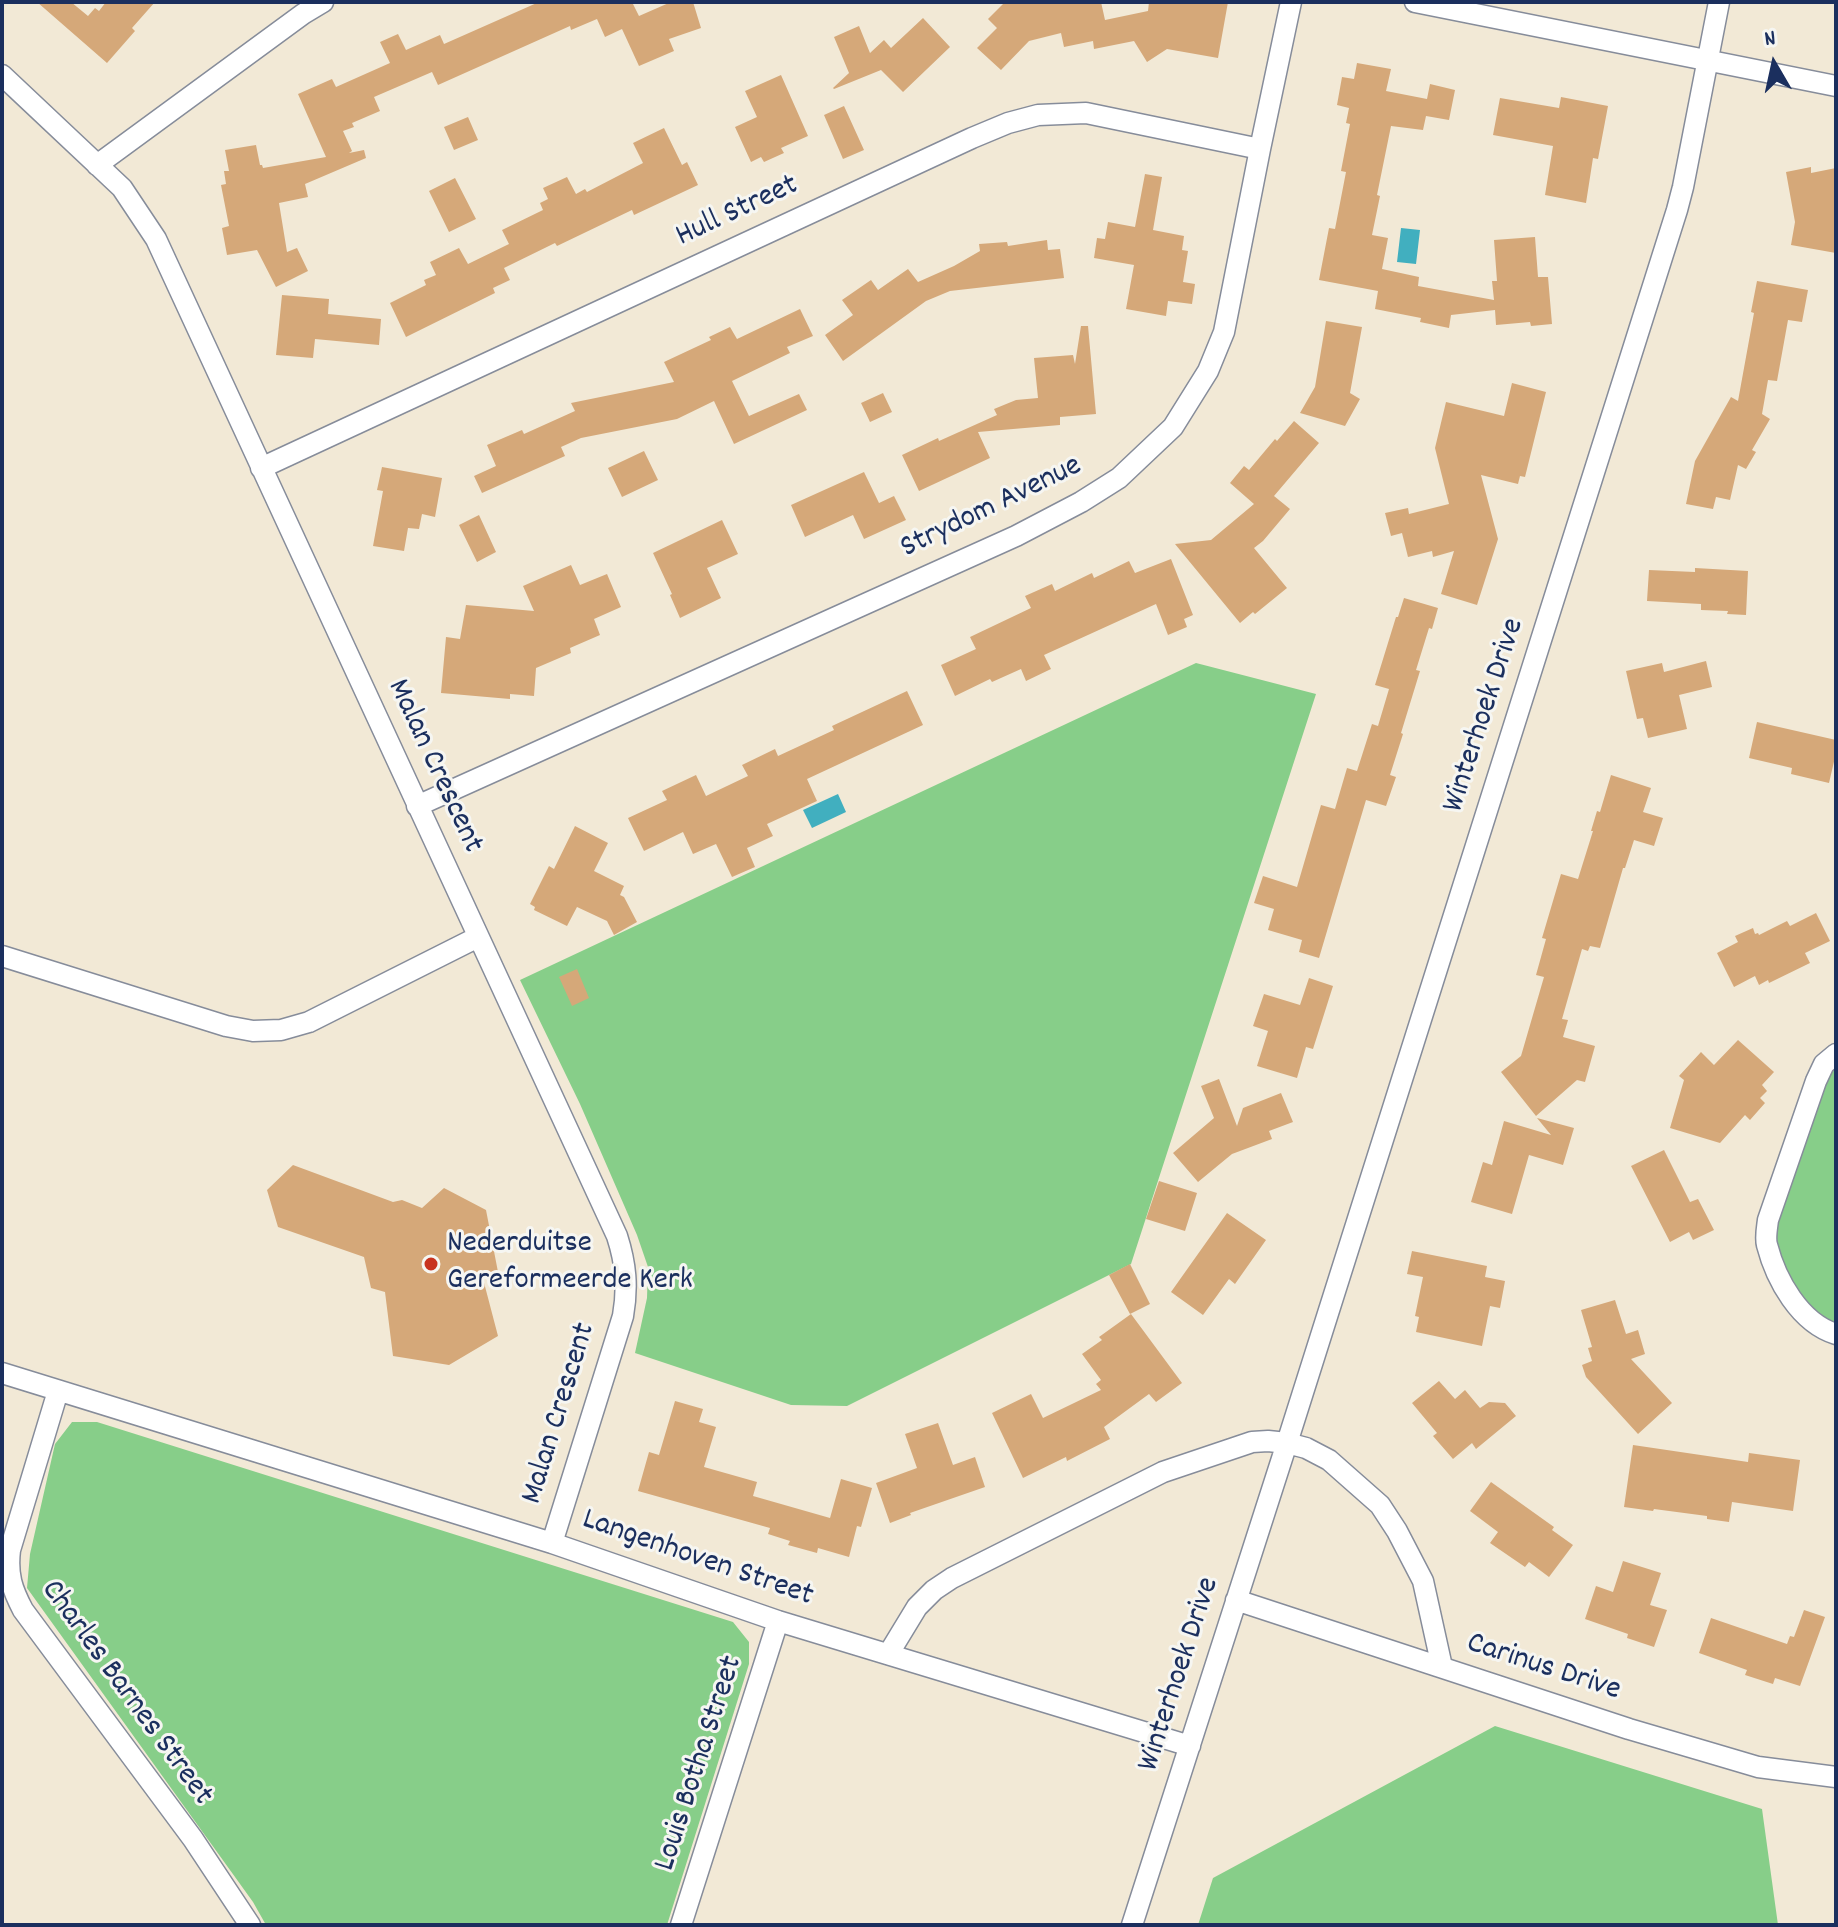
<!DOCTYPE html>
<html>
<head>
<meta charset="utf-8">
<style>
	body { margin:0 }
	#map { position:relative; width:1838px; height:1927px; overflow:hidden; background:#f2e9d6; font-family:Dekko,sans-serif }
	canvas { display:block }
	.frame { position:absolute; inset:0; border:4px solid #1b2f5e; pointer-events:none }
	.north { position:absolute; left:1734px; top:24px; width:80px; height:80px; -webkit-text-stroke:6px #f6f6f2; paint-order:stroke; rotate:351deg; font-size:22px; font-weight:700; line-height:32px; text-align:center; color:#1b2f5e }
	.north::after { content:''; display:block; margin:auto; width:28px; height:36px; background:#1b2f5e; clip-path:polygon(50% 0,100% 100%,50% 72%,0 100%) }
</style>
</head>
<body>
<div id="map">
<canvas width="1838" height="1927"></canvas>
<div class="frame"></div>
<div class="north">N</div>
</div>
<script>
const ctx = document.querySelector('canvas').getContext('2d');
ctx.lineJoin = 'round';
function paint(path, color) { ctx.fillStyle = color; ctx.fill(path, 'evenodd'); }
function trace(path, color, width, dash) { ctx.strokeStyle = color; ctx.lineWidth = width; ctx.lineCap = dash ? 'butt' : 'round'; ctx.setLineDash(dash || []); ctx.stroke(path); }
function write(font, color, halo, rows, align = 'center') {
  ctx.font = font + ' Dekko,sans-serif'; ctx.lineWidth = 6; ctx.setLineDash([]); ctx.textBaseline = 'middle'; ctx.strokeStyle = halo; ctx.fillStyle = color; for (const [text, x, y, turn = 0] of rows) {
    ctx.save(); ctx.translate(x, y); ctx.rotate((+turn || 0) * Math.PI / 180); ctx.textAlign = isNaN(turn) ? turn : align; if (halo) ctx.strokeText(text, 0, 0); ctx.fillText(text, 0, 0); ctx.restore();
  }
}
const green = new Path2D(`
	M1196,663L1316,694L1131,1264L847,1406L791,1405L635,1353L647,1298L648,1267L637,1235L580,1104L520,980Z
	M1836,1059V1326L1801,1314L1766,1243L1824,1064Z
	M72,1422H97L733,1622L749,1642V1664L667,1925H266L253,1902L27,1588L30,1554L55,1444Z
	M1495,1726L1762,1809L1778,1925H1198L1213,1878Z`);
const water = new Path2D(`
	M1401,228L1420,230L1416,264L1397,262Z
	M838,794L846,812L812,828L803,810Z`);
const building = new Path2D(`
	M37,2H71L88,16L95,8L99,11L106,2H155L132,28L135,31L107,63Z
	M539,2H638L633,4L639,16L671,2H693L701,28L669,39L674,51L639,66L622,29L605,37L597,19L571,30L570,26L438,85L432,72L374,97L380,111L352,123L354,127L343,131L352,151L349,153L364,150L366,158L305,184L308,197L279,203L287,252L297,248L308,271L276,287L257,250L227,255L222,228L229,226L221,185L226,184L224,171H229L225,150L256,145L260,165H262L263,168L326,157L298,94L332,79L336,87L390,63L380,42L398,34L406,50L440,35L444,44Z
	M1005,2H1101L1105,20L1148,11L1149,2H1228L1218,58L1167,49L1147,62L1134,41L1094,49L1093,41L1064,47L1061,33L1029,41L1001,70L977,48L997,28L988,19Z
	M923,18L950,47L903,92L881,70L834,89L833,88L849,73L834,37L859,26L870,53L884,40L891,48Z
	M1357,63L1391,69L1386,91L1427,99L1430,84L1455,90L1449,120L1426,116L1423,130L1391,126L1377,195L1380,196L1372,235L1388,238L1382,269L1419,277L1418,286L1494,300L1492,281H1497L1494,240L1535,237L1538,277H1548L1552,324L1531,326L1530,322L1496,325L1495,310L1451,315L1449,328L1420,322L1421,318L1375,309L1378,291L1319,280L1329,228L1335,229L1346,172L1341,171L1350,124L1346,123L1349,108L1337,105L1342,77L1354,79Z
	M781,75L808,136L781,148L784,153L764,162L761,157L751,162L735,127L757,117L745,91Z
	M1561,97L1608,106L1598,159L1593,158L1586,203L1545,195L1553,146L1493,135L1500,98L1559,108Z
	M844,106L864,150L843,159L824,115Z
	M468,117L478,140L454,150L444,127Z
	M664,128L682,165L687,162L698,185L634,215L632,210L557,246L555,243L504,268L510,280L493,288L495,293L406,337L390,303L426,285L424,280L436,275L430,262L459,248L468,264L509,244L502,230L543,210L540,203L548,199L543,188L567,177L576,194L585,189L587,192L643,163L633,143Z
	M1811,167V173L1836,168V253L1791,245L1795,222L1786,172Z
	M1145,174L1162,177L1153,230L1184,236L1182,250L1188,251L1183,282L1195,284L1192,304L1168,301L1166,316L1126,309L1134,265L1094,258L1097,238L1105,239L1108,222L1135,227Z
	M455,178L476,219L449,232L429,191Z
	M1047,240L1048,250L1060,249L1064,278L950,291L926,301L843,361L825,335L853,315L842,300L871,280L878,290L908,269L918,282L954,266L980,251L979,244L1007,242L1008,246Z
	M1757,281L1808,290L1802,322L1788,320L1777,381L1768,380L1762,414L1770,419L1752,450L1756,452L1746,469L1738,465L1730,500L1716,497L1713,509L1686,504L1695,461L1731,397L1738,401L1754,313L1751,312Z
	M282,295L329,299L328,314L381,319L379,345L315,339L313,358L276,355Z
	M800,309L813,336L787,347L790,353L732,381L749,416L799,394L807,410L734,444L714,401L677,419L581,438L561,447L565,456L482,493L474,476L496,466L487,445L522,430L524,434L575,411L571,403L674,382L664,362L711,340L709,337L730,327L737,339Z
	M1326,321L1362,327L1350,393L1360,399L1345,426L1300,413L1315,387Z
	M1081,326H1088L1096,414L1060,417V425L978,432L990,458L919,491L902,455L938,438L939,441L997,415L994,409L1016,400L1038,398L1034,358L1073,355L1075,364Z
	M1512,383L1546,392L1525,477L1520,476L1518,484L1481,475L1498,539L1477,605L1441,594L1454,551L1433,557L1432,551L1408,557L1402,533L1391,536L1385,513L1408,508L1409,514L1449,504L1435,448L1446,402L1504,416Z
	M883,393L892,412L870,422L861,403Z
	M1294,421L1319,443L1274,496L1290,509L1263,541L1254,548L1287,588L1255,614L1253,612L1240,623L1175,544L1211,540L1254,504L1230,483L1244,466L1249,470L1275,439L1277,441Z
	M644,451L658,480L622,497L608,468Z
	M382,467L442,478L435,517L422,514L419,529L408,528L404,551L373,546L383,491L377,490Z
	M864,472L879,503L894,496L906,520L864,539L853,515L805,537L791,505Z
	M479,515L496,552L477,562L459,525Z
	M722,520L738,554L707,568L721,598L680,618L670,595L672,594L653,553Z
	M1171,559L1193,615L1184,619L1187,627L1168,635L1156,604L1044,655L1051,669L1026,681L1021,669L992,682L990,679L955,696L941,665L976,649L970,637L1031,608L1025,596L1052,584L1055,591L1092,573L1094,578L1129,561L1135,573Z
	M571,565L580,585L607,574L621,607L594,619L600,635L570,648L571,653L536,668L534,696L510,694V699L441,693L446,637L460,639L466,605L534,611L523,586Z
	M1695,568L1748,571L1746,615L1727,614L1728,611L1701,610V604L1647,601L1649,570L1695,572Z
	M1404,598L1438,608L1432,629L1429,628L1416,670L1420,671L1401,733L1403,734L1390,775L1396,777L1386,806L1366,800L1319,958L1299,952L1302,940L1268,930L1274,909L1254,903L1263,876L1297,887L1321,805L1335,809L1347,768L1357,771L1372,724L1378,726L1389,689L1375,685L1396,617H1398Z
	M1706,661L1712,687L1679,695L1687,729L1648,738L1643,718L1637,719L1626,671L1662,663L1664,672Z
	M907,691L923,725L807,779L817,801L767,824L773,836L747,848L755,867L732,877L716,844L693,854L683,832L644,851L628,818L667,800L662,791L696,775L706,796L748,776L742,765L775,749L778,756L834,730L832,726Z
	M1757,722L1836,740V753L1829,783L1791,774L1792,768L1749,758Z
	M1611,775L1651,788L1643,812L1663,818L1654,846L1634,840L1625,868H1623L1600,948L1590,946L1588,951L1582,949L1562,1019L1568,1020L1563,1037L1595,1046L1585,1082L1577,1080L1536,1116L1501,1072L1521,1056L1544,977L1536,975L1546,939L1542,938L1561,874L1578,879L1593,831H1591L1597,811L1600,812Z
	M575,826L608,843L594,871L624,886L620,895L624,897L637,922L614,935L607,921L577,907L567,926L534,910L535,907L530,904L549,866L554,869Z
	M1816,913L1830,941L1805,953L1810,963L1769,983L1768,980L1759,985L1755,976L1734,987L1717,953L1738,942L1735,936L1753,928L1755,934L1758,933L1759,935L1787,921L1790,926Z
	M577,969L589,998L572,1006L559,977Z
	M1309,978L1333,986L1313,1049L1306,1047L1297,1078L1257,1066L1268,1031L1253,1026L1264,994L1300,1005Z
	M1738,1040L1774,1072L1762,1085L1767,1091L1760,1098L1765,1103L1750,1120L1745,1115L1720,1143L1670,1128L1684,1080L1679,1076L1701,1052L1714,1065Z
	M1219,1079L1237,1126L1243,1108L1281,1093L1293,1122L1269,1131L1272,1139L1232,1154L1198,1182L1173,1153L1214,1118L1201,1086Z
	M1537,1118L1574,1128L1563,1165L1529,1155L1512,1214L1471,1202L1483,1162L1492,1165L1504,1121L1551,1135Z
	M1664,1150L1690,1202L1698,1199L1714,1230L1693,1240L1689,1232L1670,1242L1631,1166Z
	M293,1165L393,1202L402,1200L422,1208L444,1188L486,1210L498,1272L482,1275L498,1336L449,1365L393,1356L385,1292L371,1288L364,1257L278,1227L267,1190Z
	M1159,1181L1197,1193L1185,1231L1146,1219Z
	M1227,1213L1266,1240L1235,1284L1229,1279L1203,1315L1171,1292Z
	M1412,1251L1487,1266L1485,1277L1505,1281L1500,1308L1490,1306L1482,1346L1416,1332L1419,1317L1415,1316L1423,1277L1407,1274Z
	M1130,1264L1150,1304L1130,1314L1109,1275Z
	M1615,1300L1626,1334L1638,1330L1645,1354L1631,1359L1672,1403L1638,1434L1586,1377L1582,1365L1592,1361L1588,1348L1592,1347L1581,1310Z
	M1131,1314L1182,1383L1156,1402L1149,1394L1104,1427L1110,1439L1067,1461L1066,1457L1023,1478L992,1413L1031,1394L1043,1418L1101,1390L1096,1384L1101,1380L1082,1354L1102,1340L1099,1337Z
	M1439,1381L1455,1399L1465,1390L1480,1408L1489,1402L1505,1403L1516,1416L1476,1449L1472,1443L1453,1459L1433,1436L1437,1433L1412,1403Z
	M675,1401L703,1409L699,1422L716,1427L704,1467L757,1482L753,1496L830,1518L841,1479L872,1488L861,1527L857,1526L849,1557L818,1548L817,1553L788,1545L790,1541L768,1534L770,1528L638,1491L649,1452L659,1455Z
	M938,1423L953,1465L975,1457L985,1487L910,1513L911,1515L890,1523L876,1483L917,1468L905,1434Z
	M1633,1445L1748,1462L1749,1453L1800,1460L1793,1511L1732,1502L1729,1522L1707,1519V1516L1654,1509L1653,1511L1624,1507Z
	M1491,1482L1554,1527L1552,1530L1573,1545L1549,1577L1529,1562L1525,1567L1490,1543L1498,1532L1470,1511Z
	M1623,1561L1661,1573L1650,1605L1667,1610L1654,1647L1627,1638L1628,1634L1585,1619L1596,1586L1613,1592Z
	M1804,1610L1825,1617L1800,1686L1775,1678L1773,1684L1745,1675L1747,1670L1699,1653L1711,1618L1787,1644L1790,1636L1794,1637Z`);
const street = new Path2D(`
	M1415,2L1836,86
	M2,75L122,188L156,239L617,1236C626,1264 628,1287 623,1316L552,1543
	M97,165L303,14L323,2
	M261,468L972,138L1008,123L1038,115L1086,113L1260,149
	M417,806L1016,536L1081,502L1119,478L1173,427L1208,371L1224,332L1260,149L1291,2
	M2,956L226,1026L253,1031L281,1030L309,1022L478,937
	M1836,1054L1824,1064L1816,1081L1768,1220C1767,1228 1765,1238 1767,1245C1776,1280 1800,1323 1836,1334
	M2,1373L552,1543L778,1621L1190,1746
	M58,1391L10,1550C7,1575 12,1589 23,1610L193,1839L250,1925
	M1236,1600L1629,1729L1714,1754L1758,1767L1836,1777
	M889,1653L917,1607L934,1590L952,1578L1163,1472L1252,1442L1268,1441L1287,1443L1306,1448L1329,1460L1380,1505L1397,1531L1423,1581L1442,1667
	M681,1925L778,1621
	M1132,1925L1287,1443L1677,210L1683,187L1719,2`);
const markers = [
	[431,1264,8,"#c8321e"]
];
const streetNames = [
	["Hull Street",738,213,-25],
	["Strydom Avenue",992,509,-26],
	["Winterhoek Drive",1486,716,-72],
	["Malan Crescent",433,767,65],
	["Malan Crescent",561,1414,-73],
	["Langenhoven Street",697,1560,19],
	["Carinus Drive",1543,1669,18],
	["Winterhoek Drive",1181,1675,-72],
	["Charles Barnes Street",125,1694,54],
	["Louis Botha Street",701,1764,-72]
];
const poiNames = [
	["Nederduitse",447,1246],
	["Gereformeerde Kerk",447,1283]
];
paint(green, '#87ce89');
paint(water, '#41afbf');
paint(building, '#d5a879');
trace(street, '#868c9a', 23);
trace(street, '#fff', 20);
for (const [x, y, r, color] of markers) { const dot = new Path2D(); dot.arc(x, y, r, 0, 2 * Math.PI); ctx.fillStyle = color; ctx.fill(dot); trace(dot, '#f6f6f2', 3); }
write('32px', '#1b2f5e', '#f6f6f2', streetNames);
write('32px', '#1b2f5e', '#f6f6f2', poiNames, 'left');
</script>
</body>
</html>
